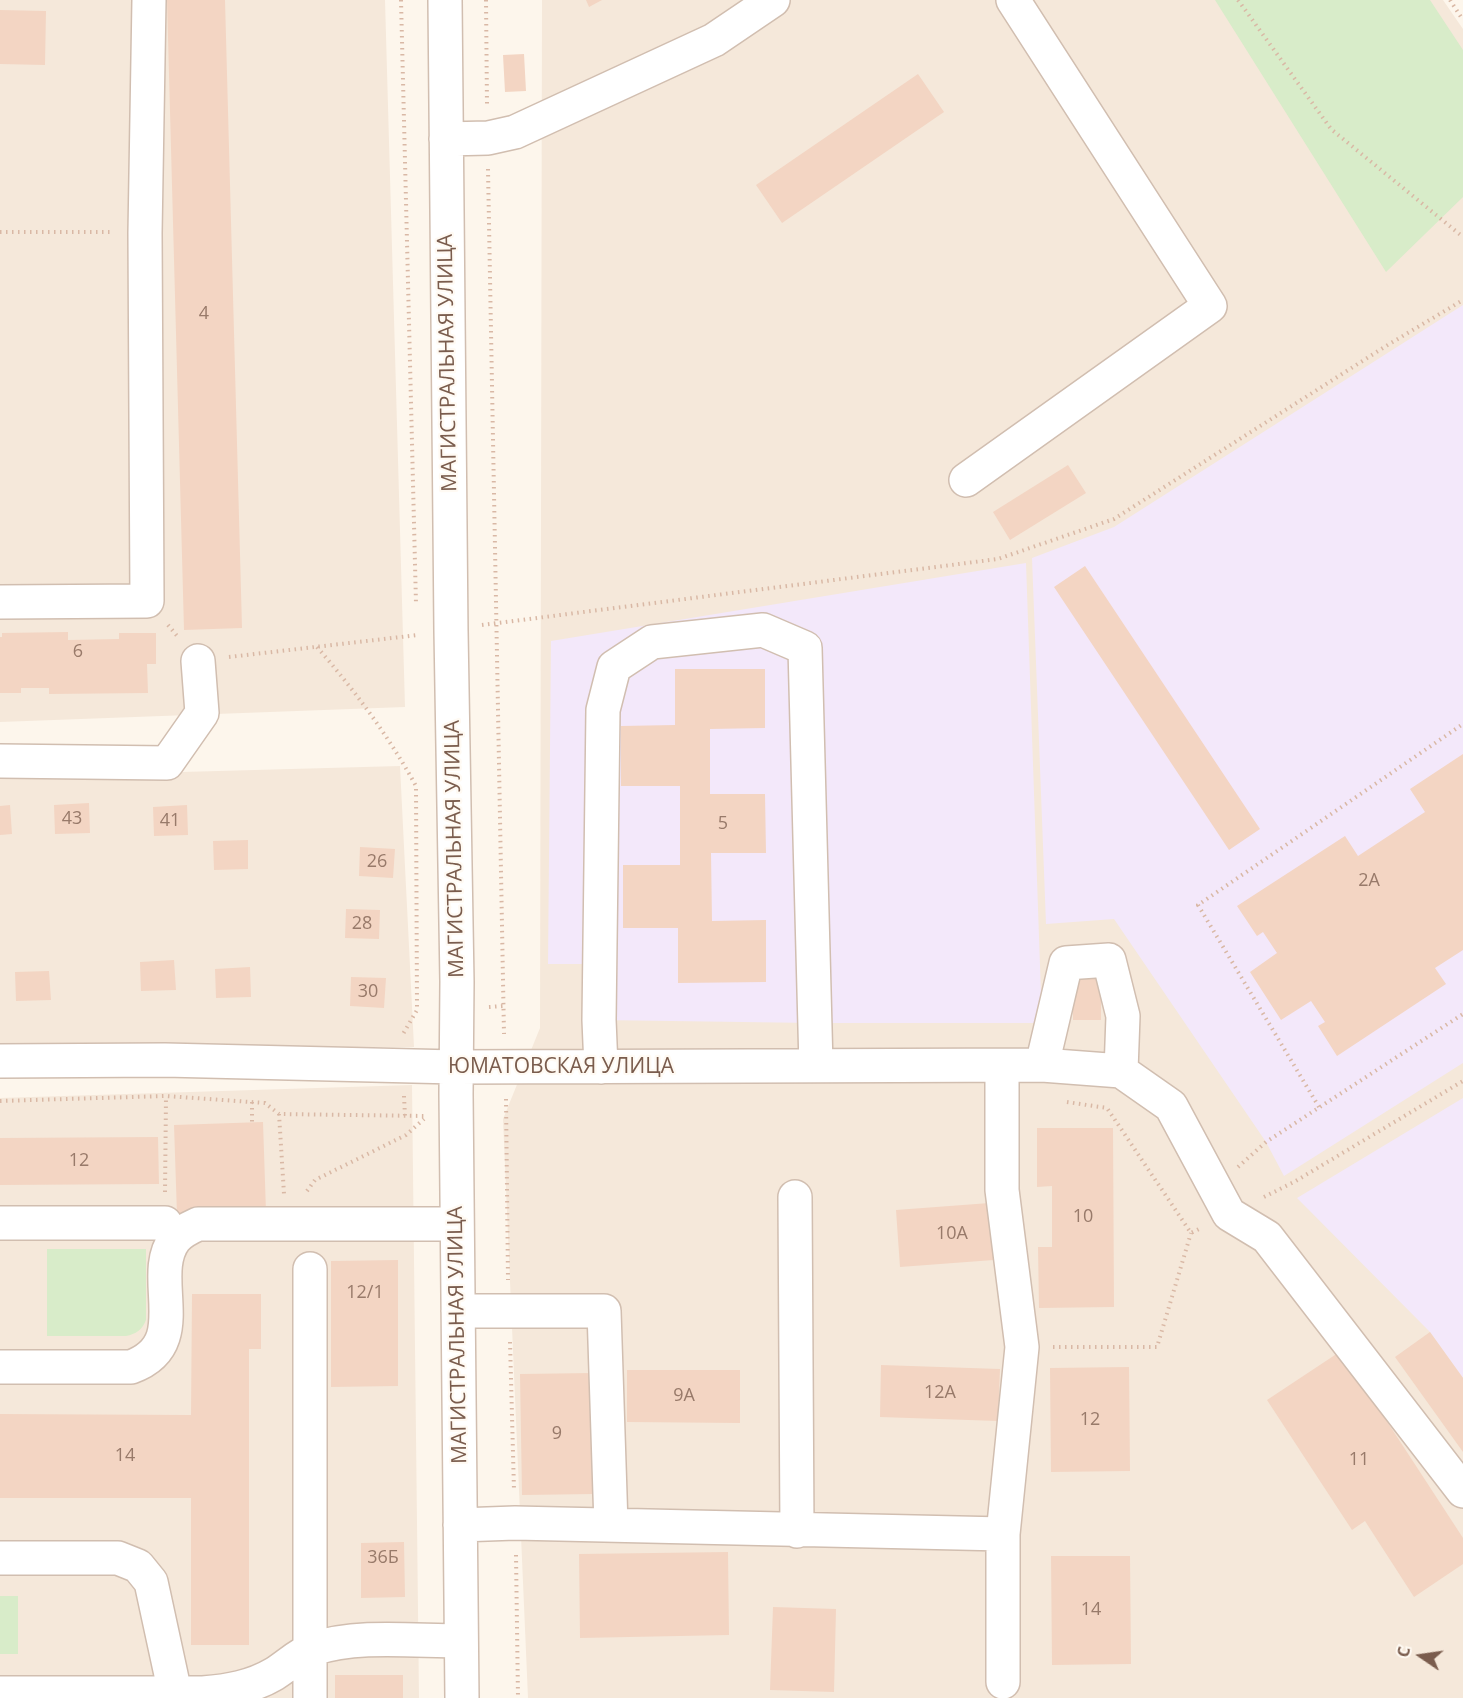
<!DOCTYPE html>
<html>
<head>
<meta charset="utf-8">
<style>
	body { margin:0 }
	#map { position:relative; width:1463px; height:1698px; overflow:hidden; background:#fdf6ec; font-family:"Open Sans",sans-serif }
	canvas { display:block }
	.north { position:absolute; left:1391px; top:1626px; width:60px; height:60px; -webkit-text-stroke:4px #fffaf3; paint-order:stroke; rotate:283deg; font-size:16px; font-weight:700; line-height:24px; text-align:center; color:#7a5c4d }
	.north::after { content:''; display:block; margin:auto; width:21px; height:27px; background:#7a5c4d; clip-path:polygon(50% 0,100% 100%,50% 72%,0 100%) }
</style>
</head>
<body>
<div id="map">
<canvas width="1463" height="1698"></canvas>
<div class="north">С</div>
</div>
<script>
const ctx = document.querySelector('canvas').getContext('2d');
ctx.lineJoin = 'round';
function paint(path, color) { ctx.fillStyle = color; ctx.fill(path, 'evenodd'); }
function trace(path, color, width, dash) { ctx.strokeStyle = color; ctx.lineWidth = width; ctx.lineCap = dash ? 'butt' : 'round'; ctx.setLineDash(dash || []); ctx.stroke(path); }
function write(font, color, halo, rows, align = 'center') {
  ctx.font = font + ' "Open Sans",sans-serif'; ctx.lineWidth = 4.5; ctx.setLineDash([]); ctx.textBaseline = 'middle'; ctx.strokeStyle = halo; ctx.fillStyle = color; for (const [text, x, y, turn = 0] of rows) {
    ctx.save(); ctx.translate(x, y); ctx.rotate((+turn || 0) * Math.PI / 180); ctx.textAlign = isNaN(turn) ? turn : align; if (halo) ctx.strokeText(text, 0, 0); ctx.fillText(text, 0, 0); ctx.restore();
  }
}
const residential = new Path2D(`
	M0,0H385L405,707L0,722Z
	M542,0H1443L1463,29V1698H528L503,1119L540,1028Z
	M400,766L414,1047L0,1051V777Z
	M412,1085L419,1698H0V1098Z`);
const education = new Path2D(`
	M1463,305V1063L1284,1176L1266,1142L1114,919L1046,924L1032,558L1114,527Z
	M1026,563L1042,1023H814L599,1020L584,964H548L551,641Z
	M1463,1098V1378L1430,1332L1297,1198Z`);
const green = new Path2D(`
	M1215,0H1430L1463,50V197L1386,272Z
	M47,1249H146V1320C142,1330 136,1334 126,1336H47Z
	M0,1596H18V1654H0Z`);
const building = new Path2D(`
	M167,0H225L242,628L184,630Z
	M586,0H602L589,7Z
	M0,10L46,11L45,65L0,64Z
	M524,54L526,91L505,92L503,55Z
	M918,74L944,112L782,223L756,185Z
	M1068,465L1086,493L1010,540L993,512Z
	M1085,566L1260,829L1229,850L1054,587Z
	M68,632V640L119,639V633H156V664H147L148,693L49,694V688H21V693H0V637H2V633Z
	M675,669H765V728L710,729V794H765L766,853H711L712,921L766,920V982L678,983V928H623V865H680V786H621V726L675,725Z
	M1463,754V950L1435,968L1446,984L1337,1056L1318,1026L1325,1022L1311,1001L1281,1020L1250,972L1277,953L1263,932L1257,936L1237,906L1345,836L1358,856L1425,812L1410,789Z
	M89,803L90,833L55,834L54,805Z
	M10,805L12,834L0,835V806Z
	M187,805L188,835L154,836L153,807Z
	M248,840V869L214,870L213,841Z
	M360,847L395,849L393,878L359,876Z
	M346,909L380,910L379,939L345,938Z
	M174,960L176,990L141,991L140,962Z
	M250,967L251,997L216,998L215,969Z
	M49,971L51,1000L16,1001L15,972Z
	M351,977L386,978L384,1008L350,1006Z
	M1073,977H1101V1020H1073Z
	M263,1122L266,1212L177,1215L174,1125Z
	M1037,1128H1113L1114,1307L1039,1308L1038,1247H1052V1186L1037,1187Z
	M158,1137L159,1184L0,1185V1138Z
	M1003,1202L1007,1259L900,1267L896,1210Z
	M398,1260V1386L331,1387V1261Z
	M192,1294H261V1349H249V1645H191V1498H0V1414L191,1415Z
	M1430,1332L1463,1378V1452L1395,1357Z
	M1341,1351L1463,1538V1564L1414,1597L1365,1521L1352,1530L1267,1400Z
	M881,1365L1000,1369L998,1421L880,1417Z
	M1129,1367L1130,1471L1051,1472L1050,1368Z
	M627,1370H740V1423L627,1422Z
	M593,1373L595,1494L522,1495L520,1374Z
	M404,1542L405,1597L361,1598V1543Z
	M728,1552L729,1635L580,1638L579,1554Z
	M1051,1556H1130L1131,1664L1052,1665Z
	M773,1607L836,1609L834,1692L770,1690Z
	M335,1675H403V1698H335Z`);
const path = new Path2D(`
	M401,0L416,604
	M486,0L487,105
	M1238,0L1331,129L1463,237
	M1450,0L1463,20
	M488,169L504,1034
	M0,232H113
	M168,625L178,637
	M482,625L998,559L1114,519L1386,346L1463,300
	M317,647C355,691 388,735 416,786L417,1010L403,1034
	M229,657L418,635
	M489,1007L503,1006
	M404,1096L405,1116
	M506,1099L508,1280
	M0,1101L166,1096L265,1103L279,1114L426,1116
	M252,1102V1122
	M1067,1102L1107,1108L1191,1233L1201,1228
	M1319,1107L1198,905L1463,724
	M279,1114L284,1194
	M1238,1167L1266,1142L1463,1014
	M307,1191L315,1180L406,1135L424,1119
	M165,1192L166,1096
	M1264,1197L1294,1182L1463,1081
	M510,1342L514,1490
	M1053,1347H1157L1191,1233
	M516,1555L518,1698`);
const minor = new Path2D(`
	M445,0L451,631L457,982L456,1094L462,1698
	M446,139L488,138L515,132L714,40L773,0
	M966,480L1210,306L1013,0
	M0,602L147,601L145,233L149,0
	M0,761L167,763L202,713L198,661
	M0,1061L165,1060L455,1067L1042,1065L1121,1071
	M1042,1065L1066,963L1109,960L1123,1016L1121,1071
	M1002,1066V1190L1022,1347L1003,1534V1682
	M601,1067L599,1020L603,710L614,667L652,642L763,630L805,648L816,1066
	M1121,1071L1171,1106L1229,1214L1267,1237L1463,1491
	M795,1197L797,1531
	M0,1223H165
	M458,1311H604L611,1525
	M0,1367H131C195,1344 146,1277 175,1239C181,1232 189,1228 198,1224H457
	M460,1525L515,1523L1003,1534
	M0,1558H118L138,1566L151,1582L175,1693
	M0,1693H203C228,1691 252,1687 274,1674C287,1666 299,1654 313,1649C357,1634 414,1641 461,1641
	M310,1698V1269`);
const numberNames = [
	["4",204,314],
	["6",78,652],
	["43",72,819],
	["41",170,821],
	["5",723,824],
	["26",377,862],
	["2А",1369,881],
	["28",362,924],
	["30",368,992],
	["12",79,1161],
	["10",1083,1217],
	["10А",952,1234],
	["12/1",365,1293],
	["12А",940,1393],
	["9А",684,1396],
	["12",1090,1420],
	["9",557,1434],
	["14",125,1456],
	["11",1359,1460],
	["36Б",383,1558],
	["14",1091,1610]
];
const streetNames = [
	["МАГИСТРАЛЬНАЯ УЛИЦА",448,363,-91],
	["МАГИСТРАЛЬНАЯ УЛИЦА",455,849,-91],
	["ЮМАТОВСКАЯ УЛИЦА",561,1067],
	["МАГИСТРАЛЬНАЯ УЛИЦА",458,1335,-91]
];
paint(residential, '#f5e8da');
paint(education, '#f3e8fa');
paint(green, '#d8ecc9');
paint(building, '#f3d5c3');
trace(minor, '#d1beb0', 36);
trace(path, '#d9b8a5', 4, [1.5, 4.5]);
trace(minor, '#fff', 33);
write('18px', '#987a6a', null, numberNames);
write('21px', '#7a5c4d', '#fffaf3', streetNames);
</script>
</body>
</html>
